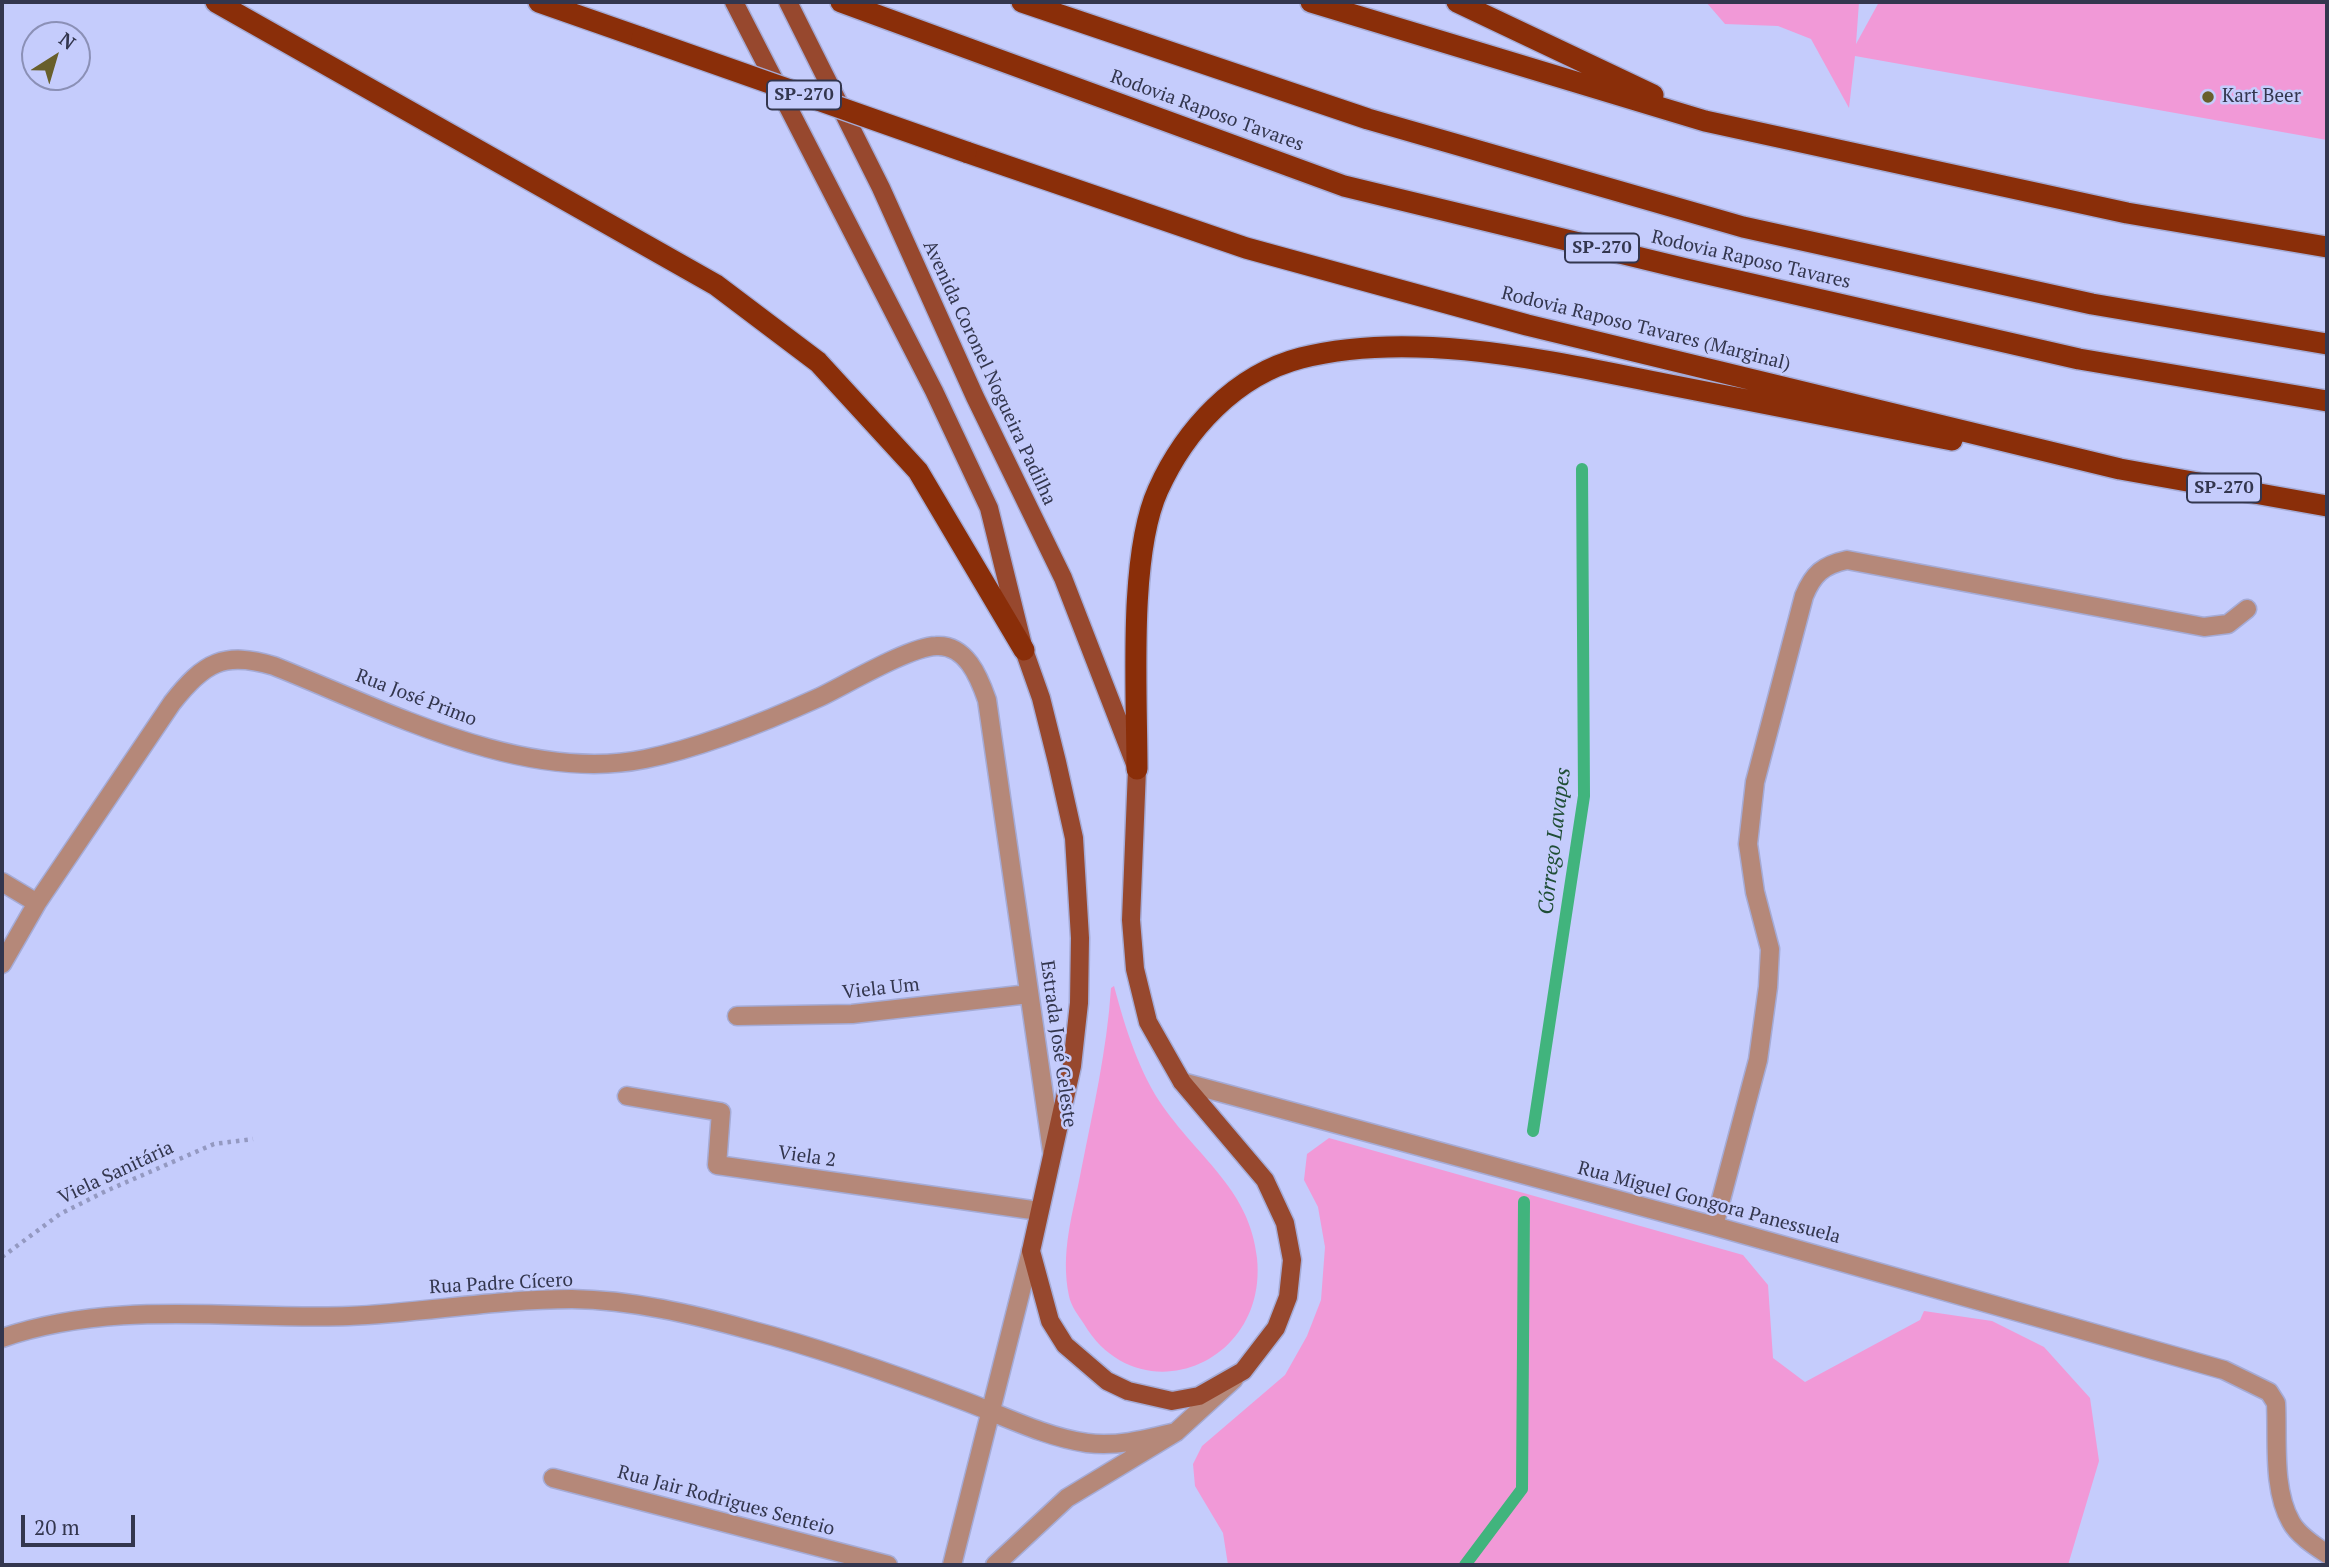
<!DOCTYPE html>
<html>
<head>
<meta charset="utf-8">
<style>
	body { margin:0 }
	#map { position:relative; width:2329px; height:1567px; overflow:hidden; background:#c5ccfc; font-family:"PT Serif",serif }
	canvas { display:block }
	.frame { position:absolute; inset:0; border:4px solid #33364e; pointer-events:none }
	.north { position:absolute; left:21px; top:21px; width:70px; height:70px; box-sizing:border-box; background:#c5ccfc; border:2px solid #8b90b6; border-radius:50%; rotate:37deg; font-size:19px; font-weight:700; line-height:28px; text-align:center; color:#33364e }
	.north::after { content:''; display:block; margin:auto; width:24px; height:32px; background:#685f2b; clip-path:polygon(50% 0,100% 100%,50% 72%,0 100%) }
	.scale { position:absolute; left:21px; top:1515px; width:114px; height:32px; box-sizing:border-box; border:4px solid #33364e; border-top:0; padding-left:9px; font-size:21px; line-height:24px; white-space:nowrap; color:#33364e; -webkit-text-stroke:5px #c5ccfc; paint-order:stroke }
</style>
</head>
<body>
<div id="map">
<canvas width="2329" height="1567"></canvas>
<div class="frame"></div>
<div class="north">N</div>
<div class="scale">20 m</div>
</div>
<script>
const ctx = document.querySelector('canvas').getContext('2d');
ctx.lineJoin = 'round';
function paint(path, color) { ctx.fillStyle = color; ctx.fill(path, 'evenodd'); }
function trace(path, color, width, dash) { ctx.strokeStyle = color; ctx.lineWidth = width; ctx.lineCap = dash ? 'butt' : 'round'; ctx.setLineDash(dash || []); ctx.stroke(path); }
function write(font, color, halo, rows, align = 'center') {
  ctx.font = font + ' "PT Serif",serif'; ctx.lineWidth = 5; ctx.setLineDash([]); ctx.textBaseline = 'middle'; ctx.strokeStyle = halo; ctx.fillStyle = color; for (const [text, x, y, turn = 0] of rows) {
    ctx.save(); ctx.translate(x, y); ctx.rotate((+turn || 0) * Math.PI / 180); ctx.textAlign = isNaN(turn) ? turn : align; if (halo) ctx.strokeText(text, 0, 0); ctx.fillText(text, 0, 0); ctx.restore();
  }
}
const green = new Path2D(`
	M1706,2H1859L1856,44L1879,2H2327V140L1855,56L1849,108L1811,39L1778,26L1725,24Z
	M1114,986C1125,1027 1139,1073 1164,1108C1201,1160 1250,1191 1257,1258C1268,1366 1138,1415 1084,1324C1078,1315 1071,1306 1069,1296C1060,1252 1073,1214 1081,1171C1093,1110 1107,1050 1111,988Z
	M1329,1138L1743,1255L1768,1285L1773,1358L1805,1382L1920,1320L1924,1311L1992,1321L2044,1347L2090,1398L2099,1461L2068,1565H1228L1223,1533L1195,1486L1193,1464L1202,1446L1285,1375L1307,1336L1321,1300L1325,1247L1318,1207L1304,1180L1307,1154Z`);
const stream = new Path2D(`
	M1533,1131L1584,796L1582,469
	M1465,1565L1522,1489L1524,1202`);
const path = new Path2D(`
	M2,1257L60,1214L106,1191L214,1144L253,1139`);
const minor = new Path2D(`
	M2,882L37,903
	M2,964L37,903L172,703C204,662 224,651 274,666C385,710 524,784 645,759C704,747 765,722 820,697C847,684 909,647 936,646C966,644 979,677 987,700L1052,1151
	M737,1016L852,1014L1029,994
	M1182,1082L1714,1226L2224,1370L2269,1392L2276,1403C2278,1439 2272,1489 2291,1522C2298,1535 2315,1546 2327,1554
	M627,1096L721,1112L717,1165L1039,1211
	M1714,1226L1758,1060L1768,987L1770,949L1755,892L1748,844L1755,782L1804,596C1813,574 1823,565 1847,560L2204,627L2228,624L2247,609
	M2,1338C115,1299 233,1320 349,1316C423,1313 497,1299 572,1299C632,1300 692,1314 750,1330C824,1349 896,1375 967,1402C1006,1417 1046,1437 1087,1443C1117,1447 1147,1439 1176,1432
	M553,1478L888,1565
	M952,1565L1031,1251
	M995,1565L1067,1498L1176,1432L1234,1379`);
const major = new Path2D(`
	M734,2L934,391L989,508L1024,650L1041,698L1057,762L1074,838L1080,938L1079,1003L1072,1066L1031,1251L1050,1321L1065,1345L1107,1381L1128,1391L1172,1401L1199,1396L1243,1371L1276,1328L1288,1297L1292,1260L1285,1223L1265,1180L1182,1082L1148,1022L1135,969L1131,920L1137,769L1063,578L975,397L881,188L788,2`);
const highway = new Path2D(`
	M216,2L716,285L818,362L918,471L1024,650
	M539,2L642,38
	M841,2L1344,186L1686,269L2079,359L2327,401
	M1022,2L1368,119L1743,227L2092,304L2327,344
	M1311,2L1705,121L2127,213L2327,247
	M1457,2L1653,95
	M966,152L1246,248L1527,325L2120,469L2327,506
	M1137,769C1137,694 1128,556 1158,490C1185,430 1235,375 1301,358C1415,329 1552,362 1665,384C1761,403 1856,421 1952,440`);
const highwayBridge = new Path2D(`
	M642,38L966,152`);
const markers = [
	[2208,97,7,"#685f2b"]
];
const shields = [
	[804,95,74],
	[1602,248,74],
	[2224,488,74]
];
const shieldNames = [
	["SP-270",804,95],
	["SP-270",1602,248],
	["SP-270",2224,488]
];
const poiNames = [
	["Kart Beer",2222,97]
];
const streetNames = [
	["Rodovia Raposo Tavares",1207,111,20],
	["Rodovia Raposo Tavares",1751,260,13],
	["Rodovia Raposo Tavares (Marginal)",1646,329,14],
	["Avenida Coronel Nogueira Padilha",989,373,65],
	["Rua José Primo",416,698,21],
	["Viela Um",881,989,-6],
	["Estrada José Celeste",1058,1044,82],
	["Viela 2",807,1157,8],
	["Viela Sanitária",116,1173,-25],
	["Rua Miguel Gongora Panessuela",1709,1203,15],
	["Rua Padre Cícero",501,1284,-3],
	["Rua Jair Rodrigues Senteio",726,1501,15]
];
const waterNames = [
	["Córrego Lavapes",1555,841,-83]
];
paint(green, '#f199d7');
trace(stream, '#41b47d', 12);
trace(minor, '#a5abd6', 21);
trace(major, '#a5abd6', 21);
trace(highway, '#a5abd6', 24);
trace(path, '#9499c1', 4.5, [3.5, 5]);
trace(minor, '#b58879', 18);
trace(major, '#97482e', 18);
trace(highway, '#8a2e09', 21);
trace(highwayBridge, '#a5abd6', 24, []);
trace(highwayBridge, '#8a2e09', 21);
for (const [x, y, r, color] of markers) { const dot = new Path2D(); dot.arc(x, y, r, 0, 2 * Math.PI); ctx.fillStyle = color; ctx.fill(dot); trace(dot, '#c5ccfc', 2.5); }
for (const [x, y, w] of shields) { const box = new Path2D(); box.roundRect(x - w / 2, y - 14.5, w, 29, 5); ctx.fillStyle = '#c5ccfc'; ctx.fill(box); trace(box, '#33364e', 2); }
write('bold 18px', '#33364e', null, shieldNames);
write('19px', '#33364e', '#c5ccfc', poiNames, 'left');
write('19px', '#33364e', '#c5ccfc', streetNames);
write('italic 21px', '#204e36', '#c5ccfc', waterNames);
</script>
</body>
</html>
